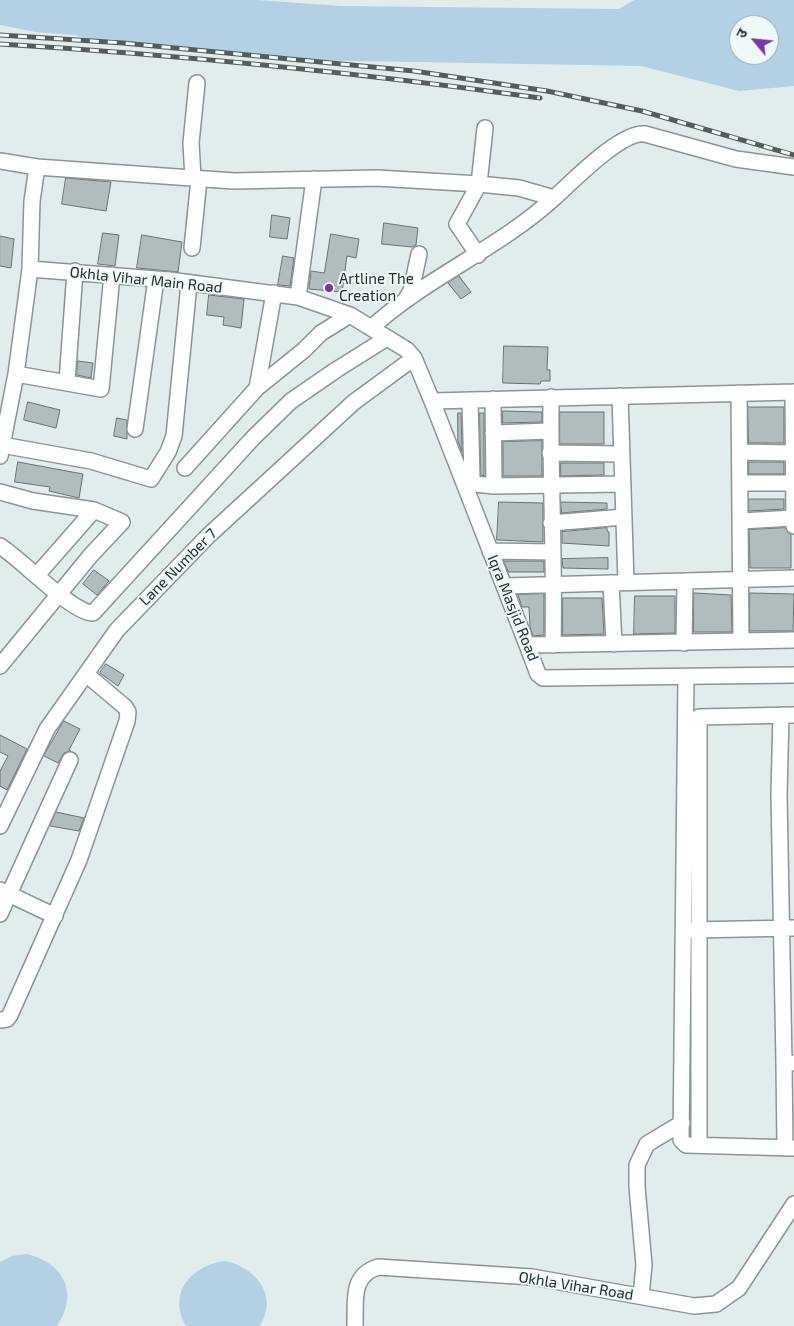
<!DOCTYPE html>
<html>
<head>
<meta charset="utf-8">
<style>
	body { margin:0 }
	#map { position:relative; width:794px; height:1326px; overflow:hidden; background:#e1eded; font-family:"Exo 2","Noto Sans Devanagari",sans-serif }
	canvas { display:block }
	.north { position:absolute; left:729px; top:15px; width:50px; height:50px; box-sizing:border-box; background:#eefafa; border:1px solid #9fa8a8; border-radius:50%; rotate:298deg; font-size:14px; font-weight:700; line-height:20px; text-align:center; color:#282c2c }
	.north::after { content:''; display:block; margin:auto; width:18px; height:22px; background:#7a36aa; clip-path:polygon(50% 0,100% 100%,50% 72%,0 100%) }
</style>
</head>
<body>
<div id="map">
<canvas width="794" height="1326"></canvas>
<div class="north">उ</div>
</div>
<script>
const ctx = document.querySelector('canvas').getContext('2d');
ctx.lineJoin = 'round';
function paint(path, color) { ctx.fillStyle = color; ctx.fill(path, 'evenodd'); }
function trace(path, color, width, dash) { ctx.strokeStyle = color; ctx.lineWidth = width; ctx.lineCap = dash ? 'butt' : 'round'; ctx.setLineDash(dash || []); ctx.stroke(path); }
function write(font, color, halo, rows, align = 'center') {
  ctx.font = font + ' "Exo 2",sans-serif'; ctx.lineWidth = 4; ctx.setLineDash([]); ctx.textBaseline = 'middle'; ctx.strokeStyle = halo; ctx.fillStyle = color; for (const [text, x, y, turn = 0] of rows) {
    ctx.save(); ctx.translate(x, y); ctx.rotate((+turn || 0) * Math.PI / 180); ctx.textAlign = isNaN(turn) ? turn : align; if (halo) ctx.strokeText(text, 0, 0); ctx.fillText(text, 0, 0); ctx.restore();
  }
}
const water = new Path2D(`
	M0,0H257L341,6L619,9L634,0H794V86L739,91L641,66L299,60L195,48L146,46L111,39L96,42L75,35L35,32L0,25ZM739,25H769V55H739Z
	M26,1254C63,1262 80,1293 57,1326H0V1262L12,1256Z
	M225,1261C255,1267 279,1295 260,1326H186C167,1293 192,1265 225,1261Z`);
const building = new Path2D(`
	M66,178L111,182L106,211L62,204Z
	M272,215L290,218L287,239L270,237Z
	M384,223L418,228L416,245L412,247L382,244Z
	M103,233L119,235L115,266L98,264Z
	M331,234L359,239L356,258L347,256L342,292L309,289L311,271L324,273Z
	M142,235L182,242L178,272L137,268Z
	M0,236L14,239L11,268L0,266Z
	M283,256L294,258L290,286L278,285Z
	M459,276L471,292L461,299L448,283Z
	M209,295L244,299L241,328L223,325L224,317L207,315Z
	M504,346L548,347L547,370H550V381H541L540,384L503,383Z
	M78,361L93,363L91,378L77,375Z
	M28,402L60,410L56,428L24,420Z
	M748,407H784V443H749Z
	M503,411L542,412V422L503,423Z
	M560,412H604V444H560Z
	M458,413H461L462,452L458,441Z
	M480,413H484V476L481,475Z
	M117,418L127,420V439L114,436Z
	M542,441V476H503V442Z
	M18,462L83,474L79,498L49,491L50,487L15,482Z
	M749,462H784V474H749Z
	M561,463H604V475L561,476Z
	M749,499H784V509L749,511Z
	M499,502L543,503V542L497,540Z
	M561,502L607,503V509L562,513Z
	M607,528V531L609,532V546L562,543V532Z
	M785,528L791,535V568H750L749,530Z
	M608,558V569L563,568L562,559Z
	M504,561H544V572H509Z
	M94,570L109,581L97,595L83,584Z
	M694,593L731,595L732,632H694Z
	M750,593L794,594L793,631H750Z
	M544,594V635L533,636L530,627L529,607H522L518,595Z
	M635,596H675V633L634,634Z
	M563,598H602L604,634L563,635Z
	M106,664L124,675L118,686L100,673Z
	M64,721L80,729L69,750L71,751L64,753L58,763L44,756Z
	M0,735L27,749L7,790L0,786V771L8,756L0,752Z
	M56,812L84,818L79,831L50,826Z`);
const minor = new Path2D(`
	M0,161L37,167L234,181L377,178L479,184L519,188L554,198
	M193,178L191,143L197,83
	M192,248L199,179
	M478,255L457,224L479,184L485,128
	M30,269L169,280L298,297L350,315L407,350L414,358L432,401L527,645L538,674L543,678L794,675
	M298,297L314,179
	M406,299L411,291L419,254
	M371,328C427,277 498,249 554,198C572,182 621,131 645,134L736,159L794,167
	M16,374L101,389L112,275
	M67,382L75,271
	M257,388L274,293
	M793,392L794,526
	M739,393L741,641
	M620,396L626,582
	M551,397C550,480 555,562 553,645
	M493,399L494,486
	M470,400L472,478L475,484L494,486L623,484
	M432,401L794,392
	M135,429L156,279
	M493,433L550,431
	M2,445L91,461L151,479L168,452L174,436L189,284
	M741,452L793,453
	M550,453L622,454
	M0,456L16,374L30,269L32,201L37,167
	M185,468L257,388L304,350L321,333L350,315
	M741,483H794
	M0,492L33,501L94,510L122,522L91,555L0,666
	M741,521L794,518
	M551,523L624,517
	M0,546C21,559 72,613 93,613L253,438L291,401L336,370L387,338
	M490,551L553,552
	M37,575L94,510
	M611,583L614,644
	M504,586L794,578
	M684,643L685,581
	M527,645L794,640
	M686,677L681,1140L686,1145L794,1148
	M781,715L779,794L784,1063
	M0,826L47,729L117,630L208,536L354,402L414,358
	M0,890L55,916
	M0,914L70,760
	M691,930L794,928
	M0,1020L7,1019L10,1015L79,860L127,721L128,712L125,707L86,674
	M699,1145V717L794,715
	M785,1148L784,1063H792
	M641,1296L644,1265L637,1187V1165L647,1144L682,1123
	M355,1326C356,1301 350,1276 378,1267L532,1277L694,1306L716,1304L739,1288L794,1204`);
const rail = new Path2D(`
	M0,35L123,43L414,71L547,91L642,111L794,155
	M0,44C181,55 361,73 540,98`);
const markers = [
	[329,288,5,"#7a36aa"]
];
const poiNames = [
	["Artline The",339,279],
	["Creation",339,296]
];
const streetNames = [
	["Okhla Vihar Main Road",146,280,6],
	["Lane Number 7",178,567,-45],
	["Iqra Masjid Road",513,608,68],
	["Okhla Vihar Road",576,1286,9]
];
paint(water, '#b4d0e5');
paint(building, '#b1bcbf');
trace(building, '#687275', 1);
trace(minor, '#8a9595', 18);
trace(minor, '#fff', 15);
trace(rail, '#565c5c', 5);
trace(rail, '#eefafa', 3, [9]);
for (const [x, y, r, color] of markers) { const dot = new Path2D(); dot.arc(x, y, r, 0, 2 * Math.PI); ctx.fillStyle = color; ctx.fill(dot); trace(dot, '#eefafa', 2); }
write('15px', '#282c2c', '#eefafa', poiNames, 'left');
write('15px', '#282c2c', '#eefafa', streetNames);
</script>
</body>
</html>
